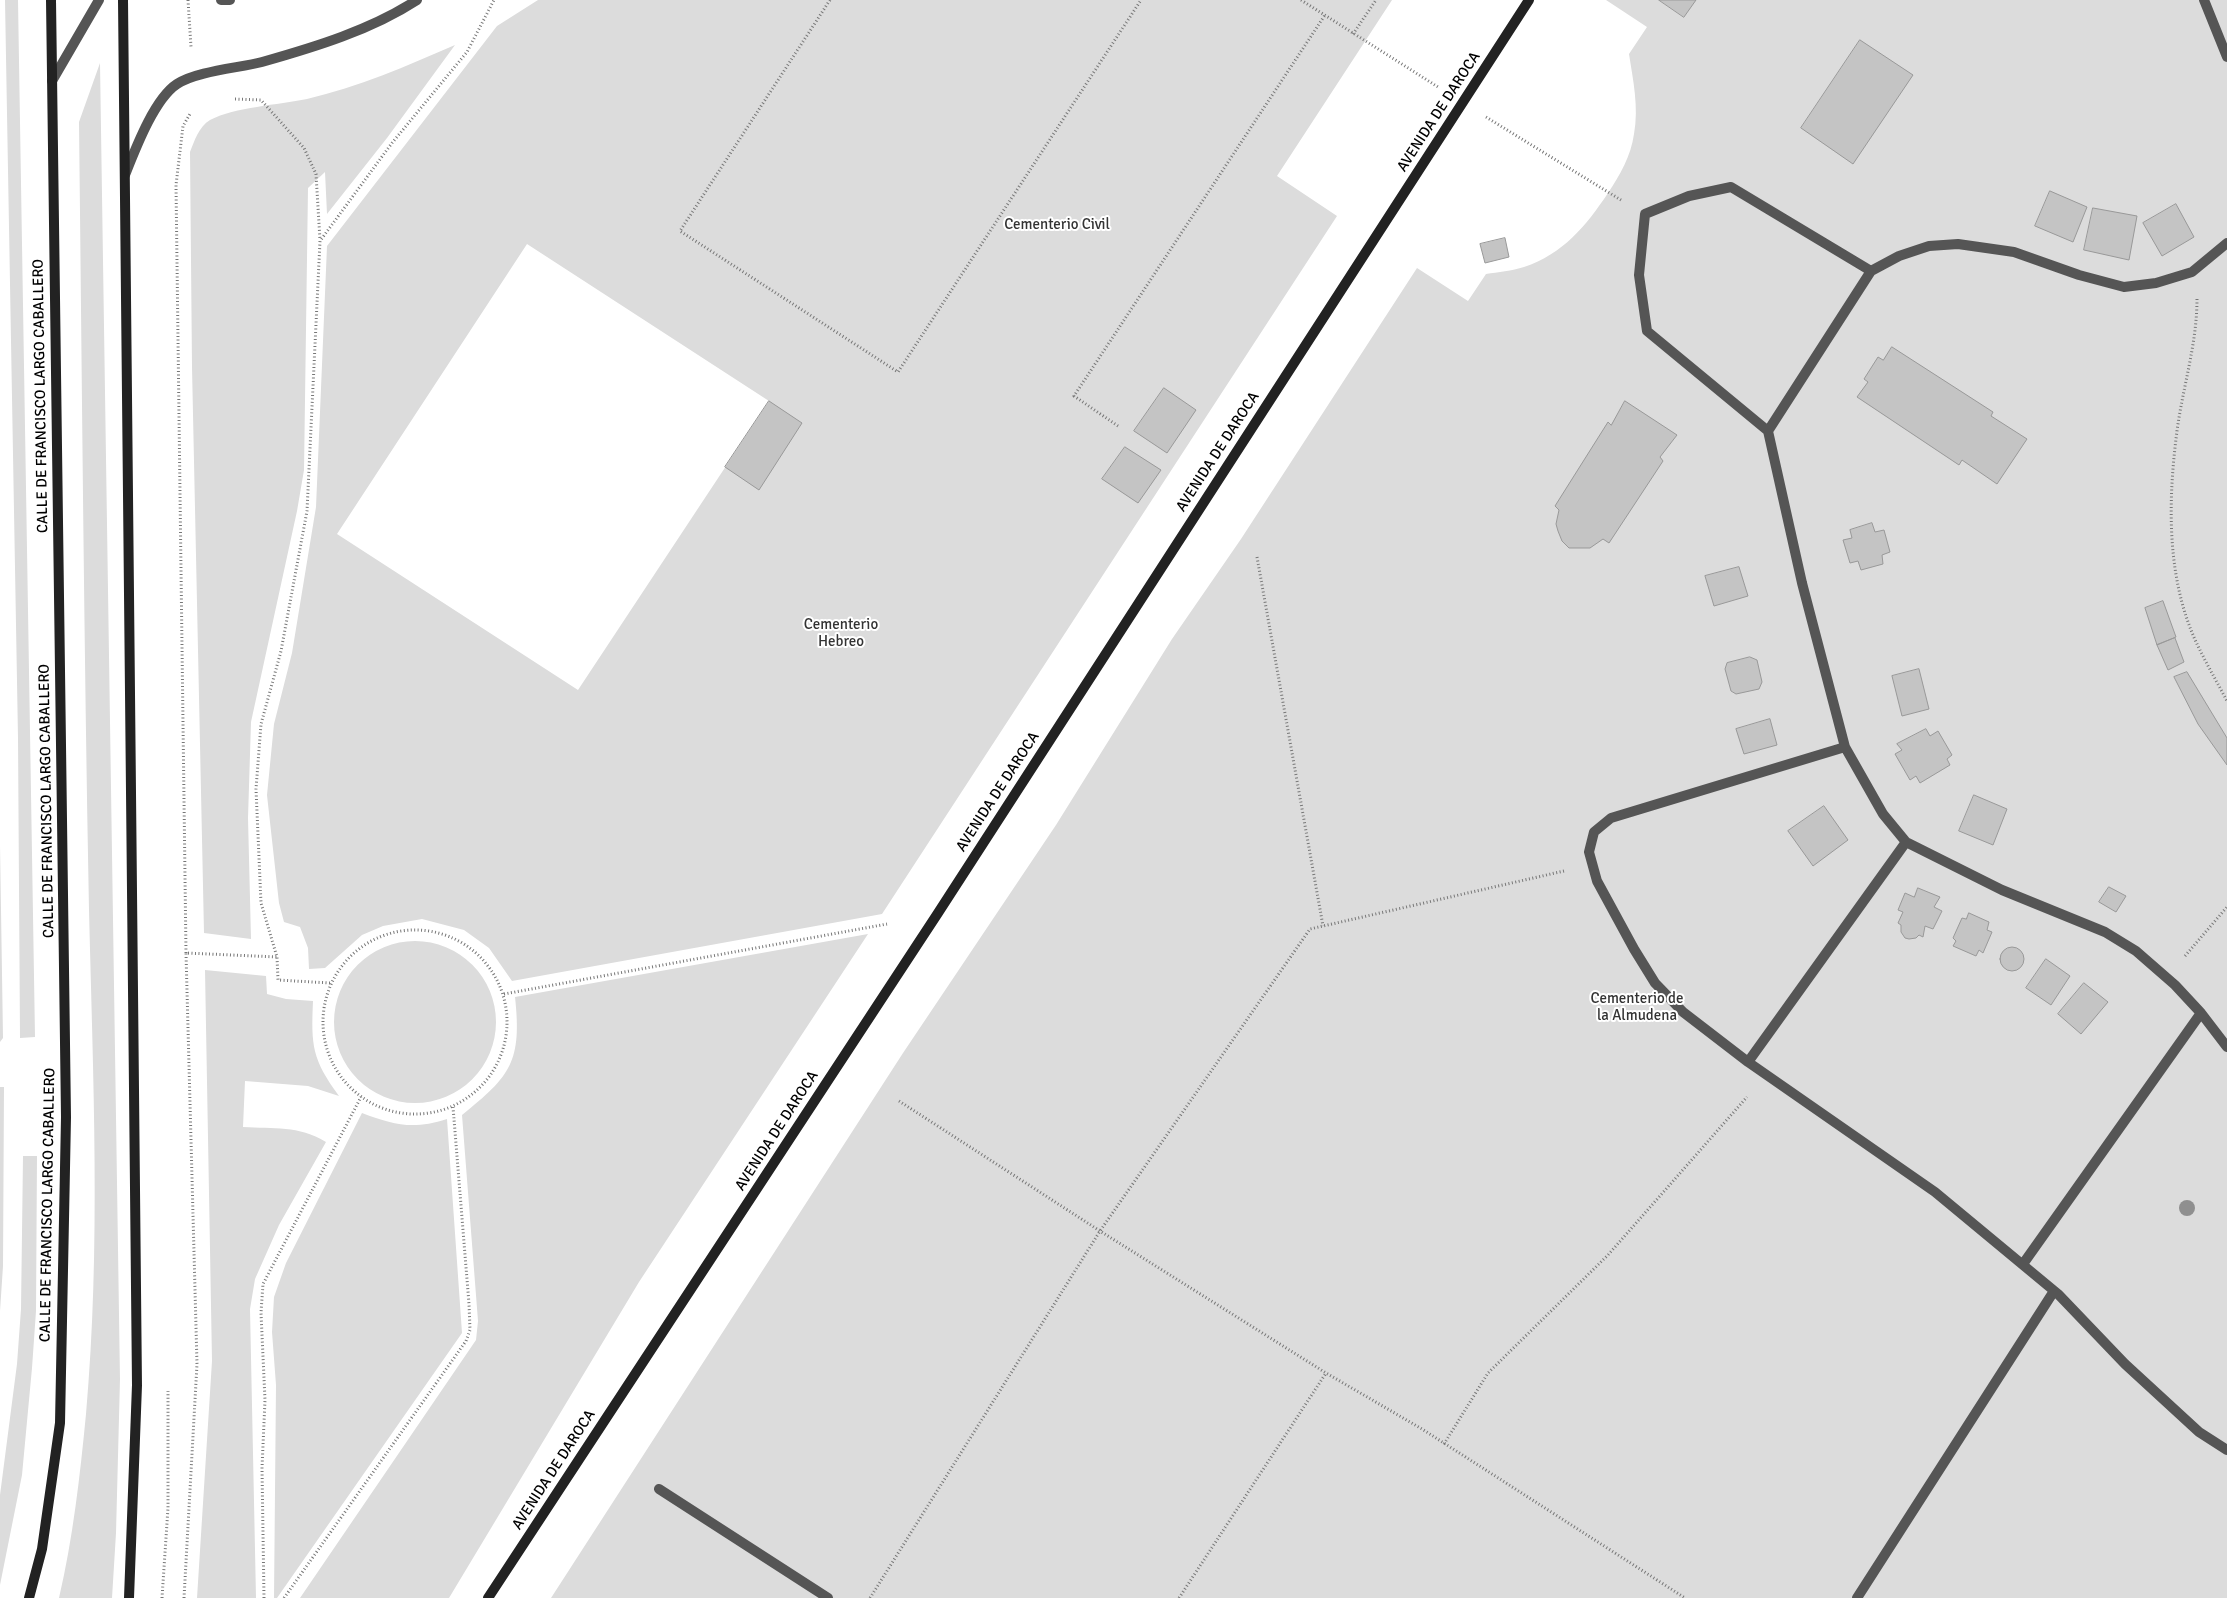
<!DOCTYPE html>
<html>
<head>
<meta charset="utf-8">
<style>
	body { margin:0 }
	canvas { display:block; background:#fff }
</style>
</head>
<body>
<canvas width="2227" height="1598"></canvas>
<script>
const ctx = document.querySelector('canvas').getContext('2d');
ctx.lineJoin = 'round';
function paint(path, color) { ctx.fillStyle = color; ctx.fill(path, 'evenodd'); }
function trace(path, color, width, dash) { ctx.strokeStyle = color; ctx.lineWidth = width; ctx.lineCap = dash ? 'butt' : 'round'; ctx.setLineDash(dash || []); ctx.stroke(path); }
function write(font, color, halo, rows, align = 'center') {
  ctx.font = font + ' Signika,sans-serif'; ctx.lineWidth = 4; ctx.setLineDash([]); ctx.textBaseline = 'middle'; ctx.strokeStyle = halo; ctx.fillStyle = color; for (const [text, x, y, turn = 0] of rows) {
    ctx.save(); ctx.translate(x, y); ctx.rotate((+turn || 0) * Math.PI / 180); ctx.textAlign = isNaN(turn) ? turn : align; if (halo) ctx.strokeText(text, 0, 0); ctx.fillText(text, 0, 0); ctx.restore();
  }
}
const green = new Path2D(`
	M5,0H18L35,1037L20,1038L18,738Z
	M538,0H1392L1277,176L1337,216L882,914L512,981L489,948L464,930L422,919L383,926L362,935L325,968L309,969L308,948L300,927L284,922L279,903L267,795L274,724L292,653L316,507L327,246L497,26ZM527,244L769,401L578,690L337,534Z
	M1606,0H2227V1598H551L903,1053L1056,825L1172,639L1241,539L1417,268L1468,301L1486,274C1498,272 1512,271 1524,267C1563,254 1586,226 1608,193C1620,175 1631,156 1634,134C1639,107 1633,80 1629,54L1647,27Z
	M455,45L387,138L327,214L325,172L308,188L304,470L297,511L251,722L248,818L251,939L204,933L192,367L190,152C194,142 199,126 210,120C235,107 278,105 307,99C358,87 407,66 455,45Z
	M100,63L120,1379L116,1533L112,1598H59C73,1538 80,1476 86,1414C101,1247 93,1078 89,910C84,647 82,385 79,122Z
	M0,845L3,1038L0,1042Z
	M868,934L639,1282L449,1598H300L476,1340L478,1321L462,1115C511,1076 522,1061 515,997Z
	M334 1022a81 81 0 1 1 162 0a81 81 0 1 1-162 0Z
	M205,970L266,976L267,994L286,999L313,1001C311,1046 312,1059 339,1096L308,1086L245,1081L243,1127C274,1129 298,1125 326,1142L279,1225L255,1279L250,1309L256,1598H197L212,1361Z
	M0,1087H4L3,1266L0,1311Z
	M362,1113C394,1125 413,1130 447,1119L462,1333L277,1598H274L276,1385L272,1332L274,1297L286,1263Z
	M23,1156H37L36,1311L32,1368L22,1475L0,1585V1495L17,1364L21,1309Z`);
const building = new Path2D(`
	M1659,0H1696L1684,17Z
	M1860,40L1913,75L1853,164L1801,128Z
	M2050,191L2087,207L2073,242L2035,226Z
	M2176,204L2194,237L2162,256L2143,223Z
	M2093,208L2137,216L2129,260L2084,250Z
	M1505,238L1509,257L1485,263L1480,244Z
	M1892,347L1993,412L1991,416L2027,439L1997,484L1962,460L1959,465L1857,397L1868,382L1864,379L1878,357L1883,360Z
	M1164,388L1196,410L1167,453L1134,431Z
	M769,401L802,423L759,490L725,467Z
	M1625,401L1677,435L1660,457L1663,461L1609,543L1603,539L1590,548H1569L1562,541L1558,531L1556,524L1559,510L1555,506L1608,422L1611,425Z
	M1125,447L1161,470L1138,503L1102,479Z
	M1872,523L1875,532L1884,530L1890,552L1882,555L1883,564L1861,570L1858,561L1850,563L1843,540L1852,538L1850,530Z
	M1739,567L1748,596L1714,606L1705,576Z
	M2163,601L2176,637L2157,645L2145,608Z
	M2175,638L2184,662L2168,670L2157,645Z
	M1750,657L1757,660L1762,682L1759,689L1736,694L1731,691L1725,669L1727,663Z
	M1919,669L1929,709L1902,716L1892,676Z
	M2187,672L2227,738V765L2198,724L2174,677Z
	M1770,719L1777,745L1744,754L1736,729Z
	M1926,729L1930,736L1938,731L1952,755L1947,759L1950,765L1920,783L1916,776L1910,780L1895,754L1902,750L1897,744Z
	M1974,795L2007,809L1993,845L1959,831Z
	M1824,806L1848,840L1813,866L1788,831Z
	M2109,887L2126,896L2116,912L2099,902Z
	M1918,888L1940,897L1934,907L1942,911L1933,929L1925,926L1923,937L1919,935L1916,938L1909,939L1905,938L1901,932V925L1898,923L1903,912L1898,910L1905,893L1914,897Z
	M1969,913L1989,922L1987,930L1992,932L1983,953L1979,950L1976,956L1953,946L1956,941L1953,938L1962,918L1966,919Z
	M2000 959a12 12 0 1 1 24 0a12 12 0 1 1-24 0Z
	M2046,959L2070,976L2051,1005L2026,988Z
	M2084,983L2108,1002L2081,1034L2058,1014Z`);
const path = new Path2D(`
	M188,0L191,47
	M830,0L680,231L898,372L1141,0
	M1301,0L1438,87
	M1353,34L1376,0
	M235,99L261,100L304,148L316,174L320,240
	M1486,117L1621,200
	M2197,299C2197,344 2183,386 2177,431C2168,500 2166,578 2197,644C2206,663 2217,682 2227,701
	M1118,426L1074,396L1325,15
	M1257,557L1323,926
	M323 1022a92 92 0 1 1 184 0a92 92 0 1 1-184 0Z
	M186,953L176,185L183,126L190,114
	M2185,956L2227,907
	M330,983L278,980L277,957L261,903L256,789L261,724L281,651L307,511L320,241L392,143L467,52L494,0
	M504,994L887,924
	M899,1101L1100,1231L1326,1373L1422,1429L1685,1598
	M1444,1444L1488,1373L1608,1255L1747,1097
	M162,1598L168,1508V1391
	M184,1598L197,1364L186,953L277,957
	M264,1598L262,1468L265,1400L261,1313L263,1284L361,1097
	M284,1598L466,1341L470,1330L469,1304L453,1107
	M870,1598L1100,1231L1310,929L1564,871
	M1179,1598L1326,1373`);
const lane = new Path2D(`
	M2204,0L2227,57
	M1871,271L1899,256L1929,246L1958,244L2014,252L2079,275L2124,287L2156,283L2192,272L2227,243
	M1768,431L1647,331L1639,275L1645,214L1689,196L1731,187L1871,271L1768,431L1802,583L1845,747L1883,814L1906,842L2002,890L2105,932L2136,951L2175,985L2201,1013L2227,1047
	M1906,842L1748,1062L1935,1192L2058,1294L2125,1364L2199,1432L2227,1450
	M1748,1062L1683,1012L1655,983L1634,949L1597,881L1589,852L1594,832L1611,818L1845,747
	M2023,1264L2201,1013
	M659,1489L828,1598
	M1857,1598L2054,1291`);
const street = new Path2D(`
	M221,0H230
	M52,81L99,0
	M125,175C135,150 154,99 177,84C197,71 239,68 262,62C315,47 371,30 417,0`);
const secondary = new Path2D(`
	M123,0L137,1385L129,1598
	M29,1598L42,1549L60,1423L66,1117L51,0
	M488,1598L938,913L1529,0`);
const trees = [
	[2187,1208]
];
const streetNames = [
	["AVENIDA DE DAROCA",1439,112,-57],
	["CALLE DE FRANCISCO LARGO CABALLERO",41,396,-91],
	["AVENIDA DE DAROCA",1218,452,-57],
	["AVENIDA DE DAROCA",998,792,-57],
	["CALLE DE FRANCISCO LARGO CABALLERO",47,801,-91],
	["AVENIDA DE DAROCA",777,1131,-57],
	["CALLE DE FRANCISCO LARGO CABALLERO",48,1205,-89],
	["AVENIDA DE DAROCA",554,1470,-57]
];
const parkNames = [
	["Cementerio Civil",1057,225],
	["Cementerio",841,625],
	["Hebreo",841,642],
	["Cementerio de",1637,999],
	["la Almudena",1637,1016]
];
paint(green, '#dcdcdc');
paint(building, '#c4c4c4');
trace(building, '#999', 1);
trace(path, '#777', 3, [1, 2.5]);
trace(lane, '#555', 10);
trace(street, '#555', 10);
trace(secondary, '#222', 10);
ctx.fillStyle = '#8f8f8f';
for (const [x, y] of trees) { ctx.beginPath(); ctx.arc(x, y, 8, 0, 2 * Math.PI); ctx.fill(); }
write('15px', '#000', '#fff', streetNames);
write('15px', '#333', '#fff', parkNames);
</script>
</body>
</html>
